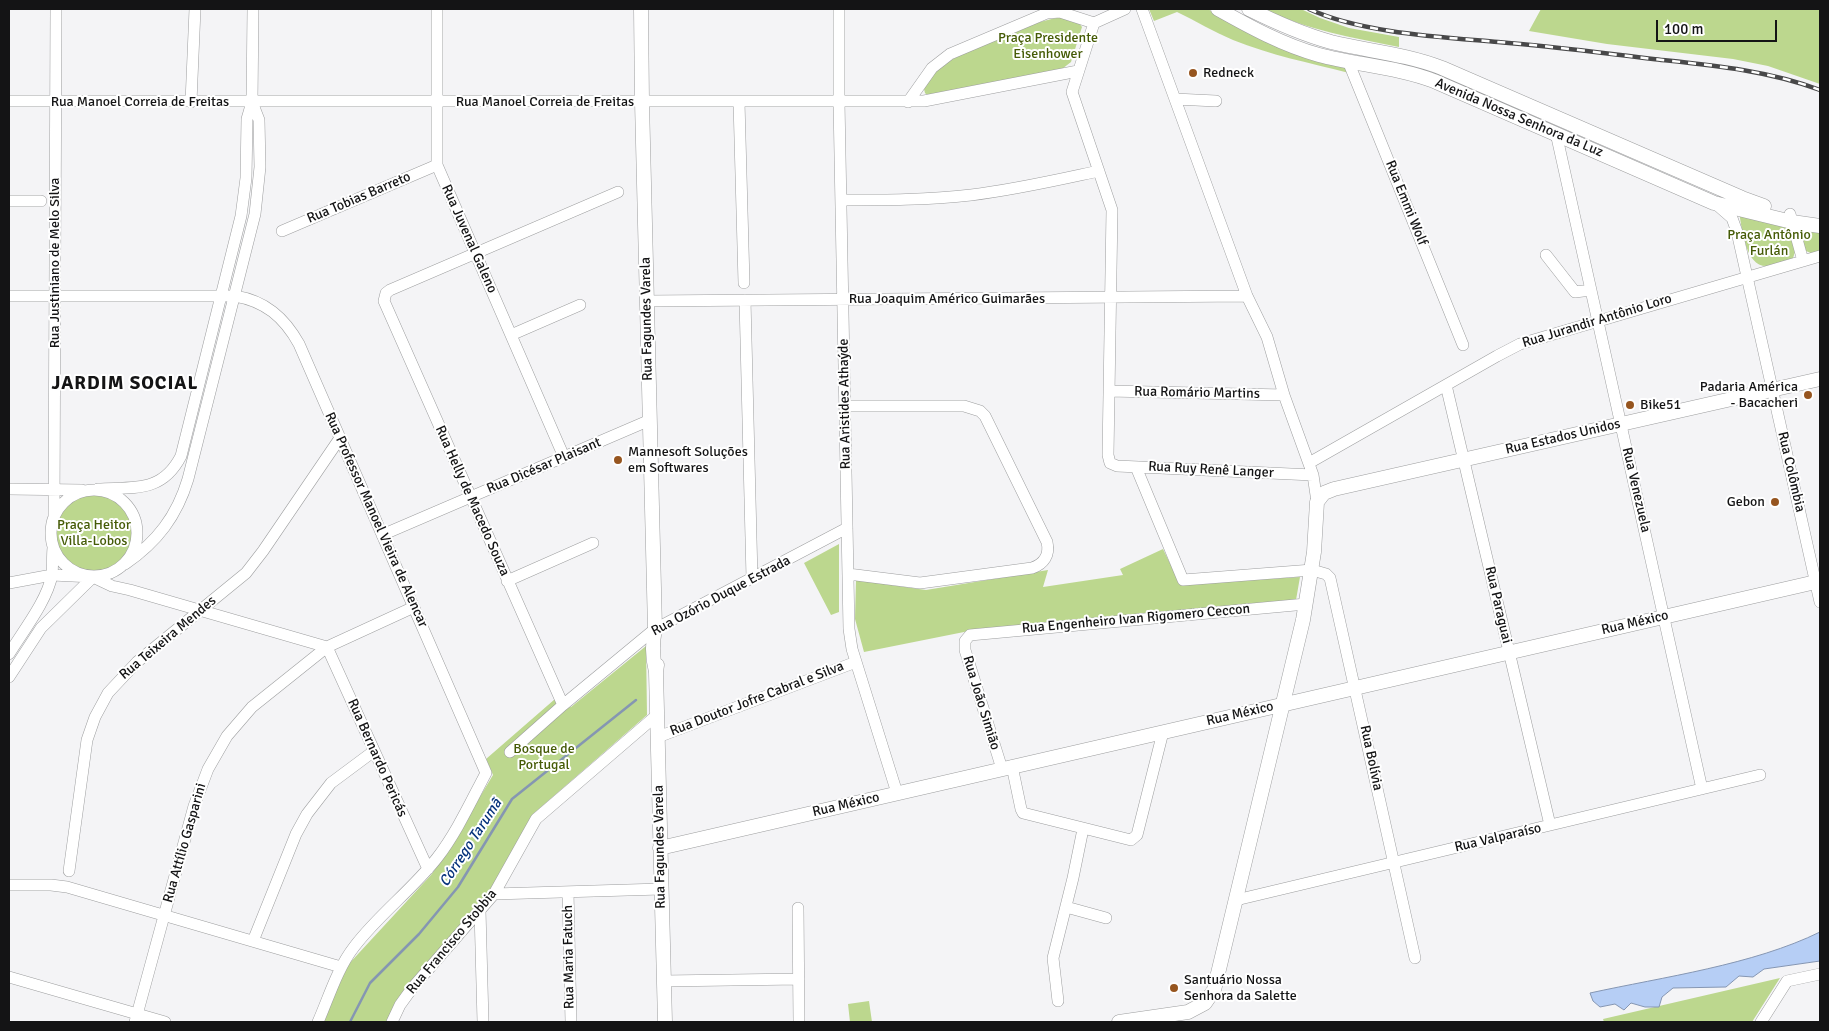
<!DOCTYPE html>
<html>
<head>
<meta charset="utf-8">
<style>
	body { margin:0 }
	#map { position:relative; width:1829px; height:1031px; overflow:hidden; background:#f4f4f6; font-family:Signika,sans-serif }
	canvas { display:block }
	.frame { position:absolute; inset:0; border:10px solid #141415; pointer-events:none }
	.scale { position:absolute; left:1656px; top:20px; width:121px; height:22px; box-sizing:border-box; border:2px solid #141415; border-top:0; padding-left:6px; font-size:15px; line-height:18px; white-space:nowrap; color:#141415; -webkit-text-stroke:4px #fff; paint-order:stroke }
</style>
</head>
<body>
<div id="map">
<canvas width="1829" height="1031"></canvas>
<div class="frame"></div>
<div class="scale">100 m</div>
</div>
<script>
const ctx = document.querySelector('canvas').getContext('2d');
ctx.lineJoin = 'round';
function paint(path, color) { ctx.fillStyle = color; ctx.fill(path, 'evenodd'); }
function trace(path, color, width, dash) { ctx.strokeStyle = color; ctx.lineWidth = width; ctx.lineCap = dash ? 'butt' : 'round'; ctx.setLineDash(dash || []); ctx.stroke(path); }
function write(font, color, halo, rows, align = 'center') {
  ctx.font = font + ' Signika,sans-serif'; ctx.lineWidth = 4; ctx.setLineDash([]); ctx.textBaseline = 'middle'; ctx.strokeStyle = halo; ctx.fillStyle = color; for (const [text, x, y, turn = 0] of rows) {
    ctx.save(); ctx.translate(x, y); ctx.rotate((+turn || 0) * Math.PI / 180); ctx.textAlign = isNaN(turn) ? turn : align; if (halo) ctx.strokeText(text, 0, 0); ctx.fillText(text, 0, 0); ctx.restore();
  }
}
const green = new Path2D(`
	M1149,9H1208L1228,22L1345,65L1349,73C1310,63 1270,55 1233,40C1214,32 1196,21 1177,12L1154,21Z
	M1265,9H1301L1320,18L1349,28L1399,37V47C1352,37 1308,31 1265,9Z
	M1541,9H1820V84L1768,66L1733,59L1607,44L1529,31Z
	M1063,17L1076,19L1082,27L1071,62L1062,69L928,96L925,93L924,89C927,84 930,77 934,73C955,52 1033,20 1063,17Z
	M1739,212L1788,223L1795,252L1792,261C1784,262 1776,265 1768,266C1745,268 1742,228 1739,212Z
	M1797,226L1820,230V252L1813,254L1806,251Z
	M55 533a39 39 0 1 1 78 0a39 39 0 1 1-78 0Z
	M839,544V612L831,615L804,563Z
	M1163,549L1180,584L1300,577L1296,600L1069,620L969,631L864,652L855,619L856,580L926,590L1048,570L1043,587L1123,575L1120,569Z
	M646,646L647,715L533,814L489,895L388,1022H322L346,967L431,875L445,855L493,775L486,759L555,699L565,708L571,707Z
	M1780,978L1752,1022H1604L1603,1019Z
	M869,1001L872,1022H850L848,1004Z`);
const water = new Path2D(`
	M1820,932V961L1764,969L1753,977L1739,976L1726,987L1673,988L1662,997L1659,1007H1645L1631,1003L1624,1010L1615,1004L1600,1007L1593,1001L1590,993C1663,977 1753,965 1820,932Z`);
const stream = new Path2D(`
	M350,1022L370,983L419,934L458,887L512,799L636,700`);
const minor = new Path2D(`
	M437,9V165L564,457
	M839,9V102L849,629L852,649L897,793
	M1142,9L1247,296L1267,337L1284,395L1313,475L1317,502
	M1094,23L1072,92L1112,210L1108,455L1110,463L1117,466L1313,475
	M1348,61L1463,345
	M1175,99L1216,101
	M9,101H924L1078,71
	M191,102L195,9
	M739,102L744,283
	M908,102L932,68L950,54L1047,13L1060,12L1094,23L1125,9
	M1556,133L1702,789
	M841,200C884,200 928,200 971,195C1014,190 1057,180 1099,171
	M9,201H41
	M1716,204L1732,218L1737,232L1820,602
	M1790,214L1803,261
	M282,231L437,165
	M1546,255L1575,292L1591,290
	M9,296H235C265,301 284,317 299,344L486,773C471,801 457,832 437,858C412,890 378,915 354,947C337,969 329,997 318,1022
	M745,300L752,578
	M647,301L1247,296
	M511,335L580,305
	M1446,385L1550,825
	M1109,391L1284,395
	M845,406H964L980,411L985,416L1047,542C1050,555 1044,564 1032,568L920,583L848,574
	M1309,463L1497,356L1520,344L1820,256
	M1136,467L1183,580L1312,570L1326,574L1330,578L1415,958
	M9,489L82,490
	M98,489C134,487 162,493 181,456L241,216L246,178L247,119L252,102L253,9
	M51 533a43 43 0 1 1 86 0a43 43 0 1 1-86 0Z
	M54,517L56,9
	M382,535L650,420
	M125,564C157,542 177,516 188,479L255,214L260,167L259,120L252,102
	M507,581L593,543
	M9,583L52,575L93,577L112,586L130,590L327,647L428,869
	M9,654C23,631 47,601 52,575C53,566 52,557 53,548
	M9,677L41,628L93,577
	M563,705L384,301L386,293L390,290L618,192
	M658,737L856,662
	M510,752L563,705L655,629L847,528
	M1012,766L1021,809L1023,813L1131,840L1137,835L1163,732
	M1002,769L965,650V641L970,635L1306,604
	M69,871L87,740L95,717L108,693L137,662L246,573L263,551L340,438
	M9,885H51L67,887L341,967
	M568,892L571,1022
	M494,894L661,889
	M1236,900L1760,775
	M1066,907L1106,918
	M798,908L799,1022
	M480,910L483,1022
	M253,941L296,834L307,814L331,783L374,751
	M9,977L165,1022
	M664,981L799,979
	M1058,1001L1053,958L1073,878L1083,829
	M135,1022L194,806L208,769L227,736L252,707L327,647L414,607
	M392,1022L400,1005L413,987L494,894L536,819L657,715
	M1761,1022L1787,981L1820,974`);
const major = new Path2D(`
	M641,9L642,102L655,629C652,644 652,657 656,672
	M1218,9C1250,27 1283,45 1319,55C1357,65 1397,67 1434,81L1714,203L1792,222L1820,226
	M1249,9C1275,22 1302,34 1331,42C1368,51 1406,54 1442,68L1742,198L1764,206
	M657,665L656,672L665,1022
	M660,848L1820,581
	M1119,1022L1188,1012L1205,1003L1214,990L1303,620L1314,552L1317,502L1324,493L1334,489L1820,379`);
const rail = new Path2D(`
	M1309,9C1361,33 1441,37 1498,42C1550,46 1602,53 1653,59C1709,65 1767,70 1820,90`);
const markers = [
	[1193,73,5,"#96551f"],
	[1808,395,5,"#96551f"],
	[1630,405,5,"#96551f"],
	[618,460,5,"#96551f"],
	[1775,502,5,"#96551f"],
	[1174,988,5,"#96551f"]
];
const parkNames = [
	["Praça Presidente",1048,38],
	["Eisenhower",1048,54],
	["Praça Antônio",1769,235],
	["Furlán",1769,251],
	["Praça Heitor",94,525],
	["Villa-Lobos",94,541],
	["Bosque de",544,749],
	["Portugal",544,765]
];
const poiNames = [
	["Redneck",1203,73],
	["Padaria América",1798,387,"right"],
	["- Bacacheri",1798,403,"right"],
	["Bike51",1640,405],
	["Mannesoft Soluções",628,452],
	["em Softwares",628,468],
	["Gebon",1765,502,"right"],
	["Santuário Nossa",1184,980],
	["Senhora da Salette",1184,996]
];
const streetNames = [
	["Rua Manoel Correia de Freitas",140,102],
	["Rua Manoel Correia de Freitas",545,102],
	["Avenida Nossa Senhora da Luz",1519,118,23],
	["Rua Tobias Barreto",359,198,-23],
	["Rua Emmi Wolf",1406,203,68],
	["Rua Juvenal Galeno",469,239,66],
	["Rua Justiniano de Melo Silva",55,263,-90],
	["Rua Joaquim Américo Guimarães",947,299],
	["Rua Fagundes Varela",647,319,-91],
	["Rua Jurandir Antônio Loro",1597,321,-17],
	["Rua Romário Martins",1197,393,1],
	["Rua Aristides Athaýde",845,404,-91],
	["Rua Estados Unidos",1563,437,-13],
	["Rua Dicésar Plaisant",544,466,-23],
	["Rua Ruy Renê Langer",1211,470,3],
	["Rua Colômbia",1791,472,77],
	["Rua Venezuela",1636,490,77],
	["Rua Helly de Macedo Souza",472,501,66],
	["Rua Professor Manoel Vieira de Alencar",376,520,66],
	["Rua Ozório Duque Estrada",721,596,-28],
	["Rua Paraguai",1498,605,77],
	["Rua Engenheiro Ivan Rigomero Ceccon",1136,619,-5],
	["Rua México",1635,623,-13],
	["Rua Teixeira Mendes",168,638,-40],
	["Rua Doutor Jofre Cabral e Silva",757,699,-21],
	["Rua João Simião",981,703,73],
	["Rua México",1240,714,-13],
	["Rua Bernardo Pericás",377,758,66],
	["Rua Bolívia",1371,758,78],
	["Rua México",846,805,-13],
	["Rua Valparaíso",1498,838,-13],
	["Rua Attílio Gasparini",185,843,-74],
	["Rua Fagundes Varela",660,847,-91],
	["Rua Francisco Stobbia",452,942,-50],
	["Rua Maria Fatuch",569,957,-91]
];
const waterNames = [
	["Córrego Tarumã",471,843,-57]
];
const districtNames = [
	["JARDIM SOCIAL",125,384]
];
paint(green, '#bcd78e');
paint(water, '#b6cef5');
trace(water, '#8596b2', 1);
trace(stream, '#8596b2', 2.5);
trace(minor, '#9d9e9f', 12);
trace(major, '#9d9e9f', 15);
trace(minor, '#fff', 11);
trace(major, '#fff', 14);
trace(rail, '#484849', 4.5);
trace(rail, '#fff', 2.5, [8]);
for (const [x, y, r, color] of markers) { const dot = new Path2D(); dot.arc(x, y, r, 0, 2 * Math.PI); ctx.fillStyle = color; ctx.fill(dot); trace(dot, '#fff', 2); }
write('14px', '#455b06', '#fff', parkNames);
write('14px', '#141415', '#fff', poiNames, 'left');
write('14px', '#141415', '#fff', streetNames);
write('italic 15px', '#07337c', '#fff', waterNames);
ctx.letterSpacing = '1px';
write('bold 19px', '#141415', '#fff', districtNames);
ctx.letterSpacing = '0px';
</script>
</body>
</html>
